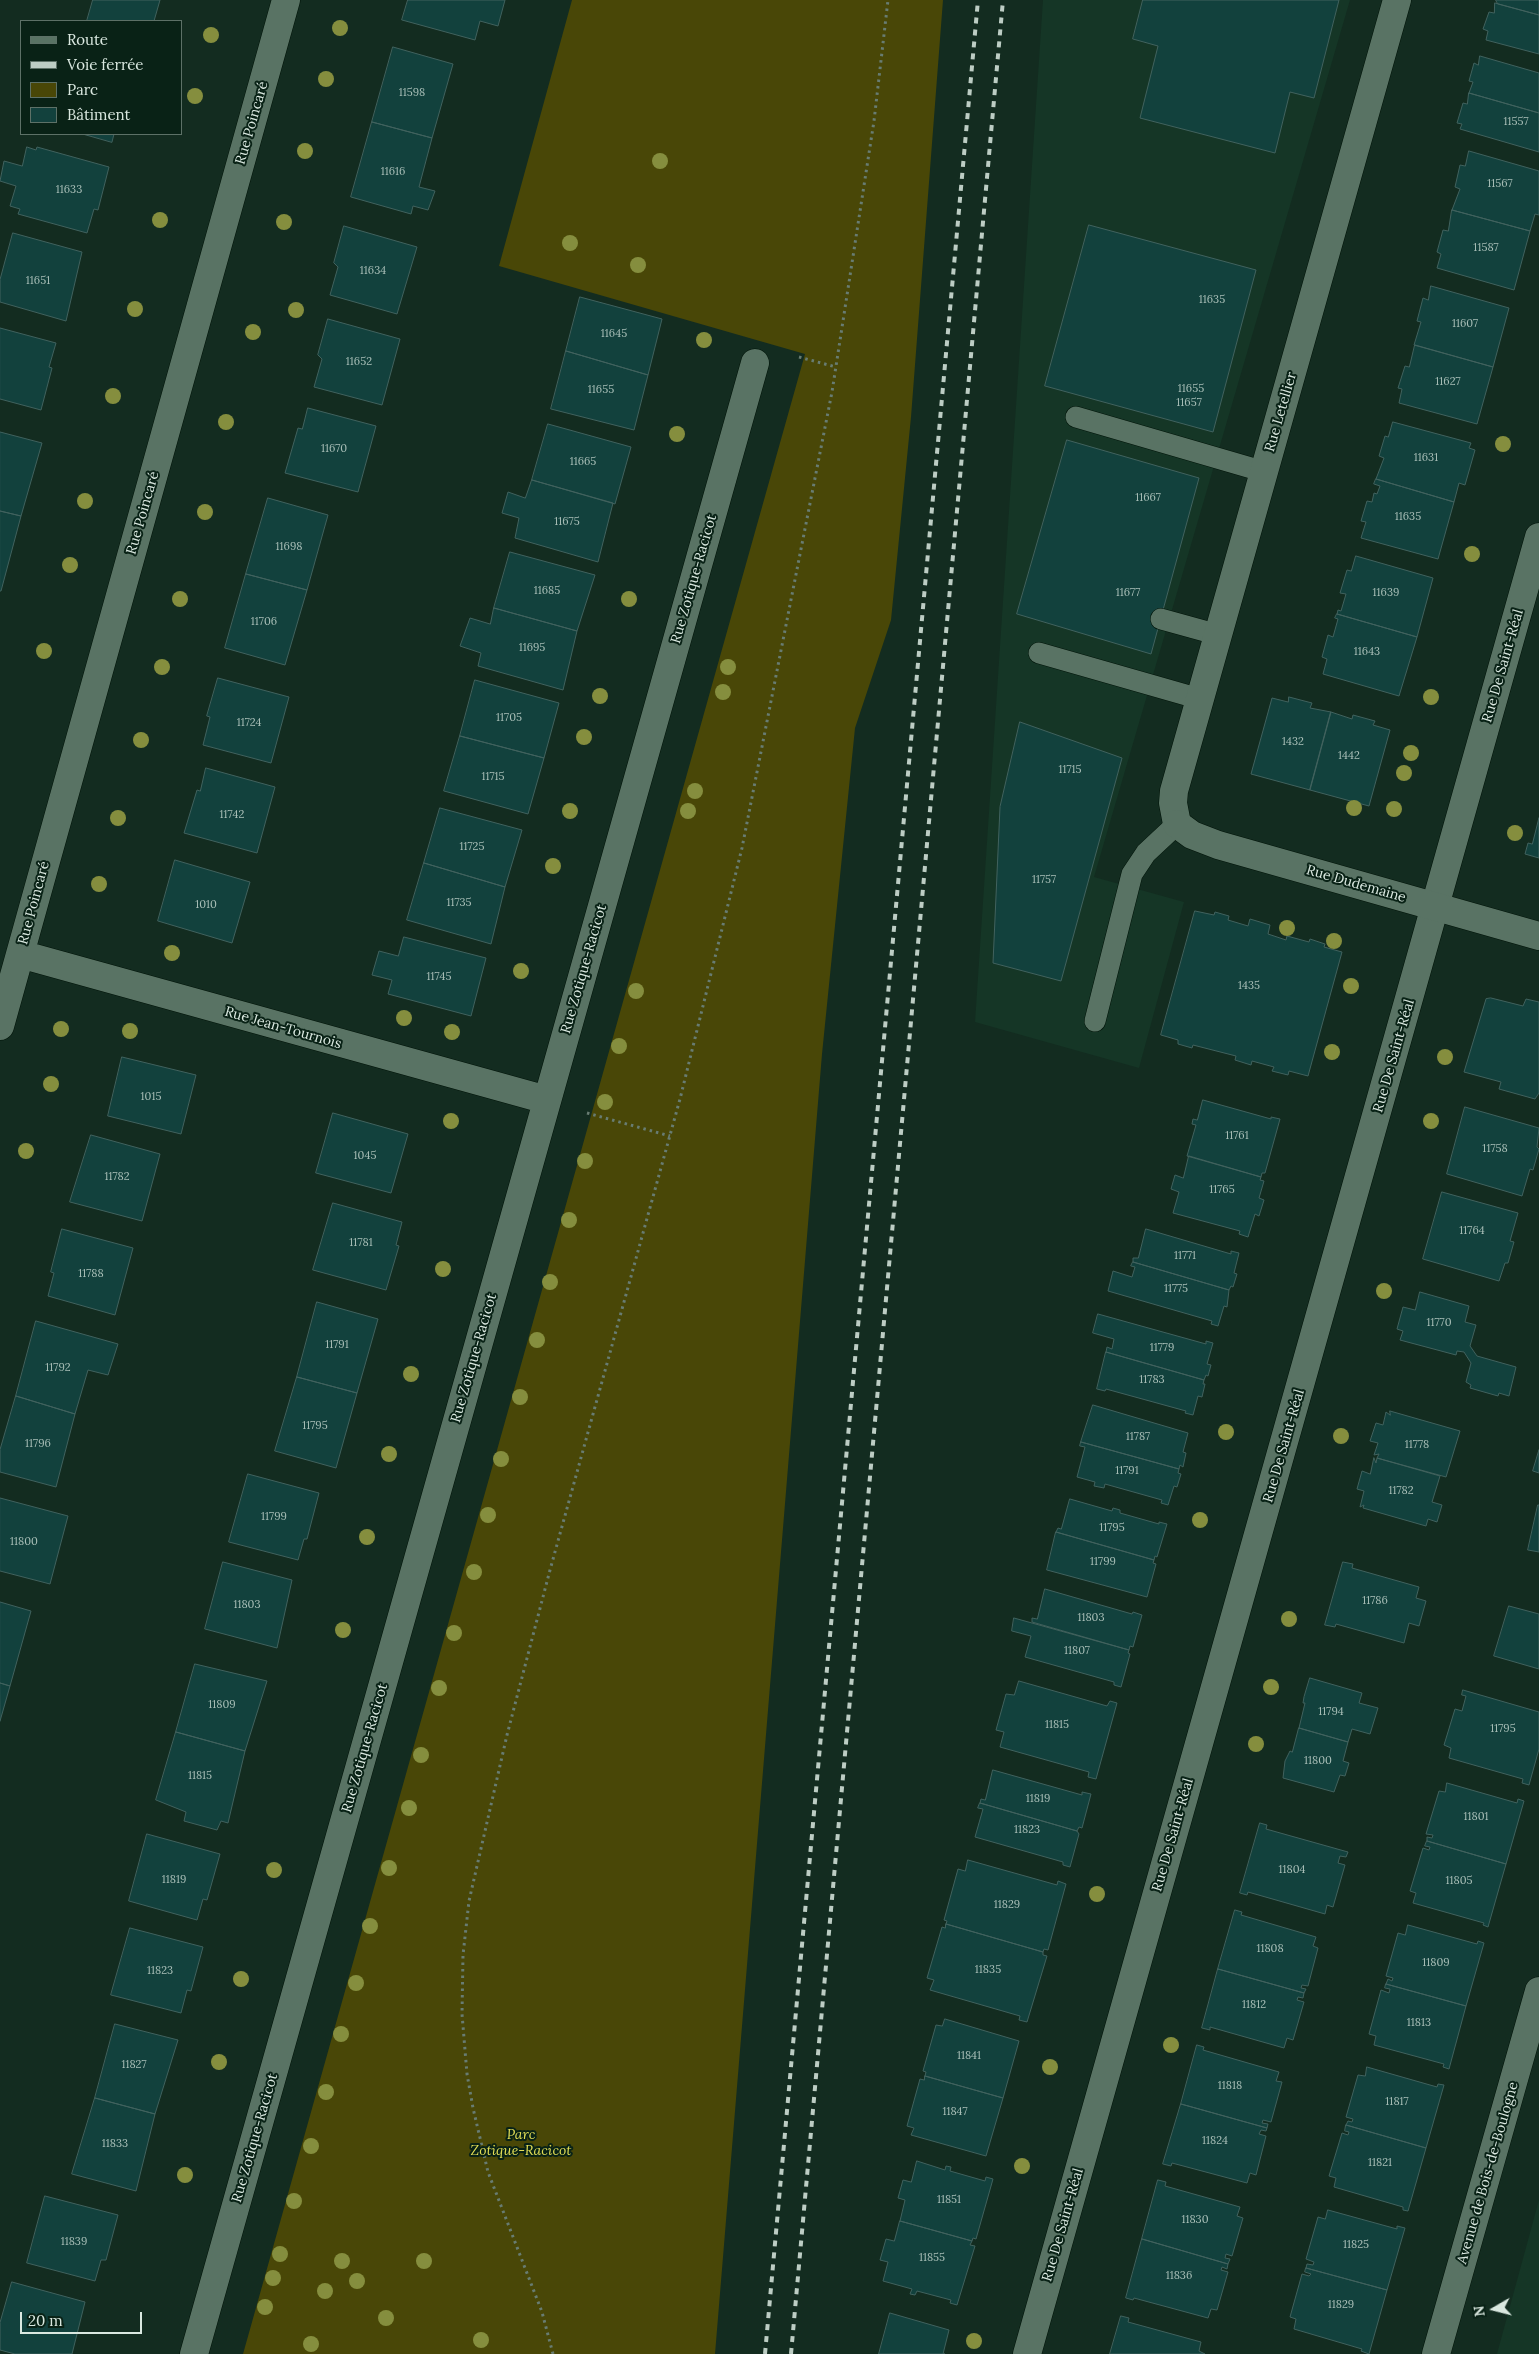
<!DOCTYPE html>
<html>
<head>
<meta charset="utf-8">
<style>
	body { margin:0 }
	#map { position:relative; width:1539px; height:2354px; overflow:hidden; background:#132c20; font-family:Lora,serif }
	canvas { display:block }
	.legend { position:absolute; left:20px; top:20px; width:162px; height:115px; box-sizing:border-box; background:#092216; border:1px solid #5d7167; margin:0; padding:6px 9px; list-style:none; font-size:15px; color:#dae8e0 }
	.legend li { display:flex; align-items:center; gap:10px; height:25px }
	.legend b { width:25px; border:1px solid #5d7167 }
	.north { position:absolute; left:1469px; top:2284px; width:50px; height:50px; -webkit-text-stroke:4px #092216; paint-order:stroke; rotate:262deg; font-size:14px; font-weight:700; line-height:20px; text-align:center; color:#dae8e0 }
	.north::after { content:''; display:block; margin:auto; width:18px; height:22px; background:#dae8e0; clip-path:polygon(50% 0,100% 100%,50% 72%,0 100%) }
	.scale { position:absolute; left:20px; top:2312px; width:122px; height:22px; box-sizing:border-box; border:2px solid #dae8e0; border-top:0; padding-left:6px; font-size:15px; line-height:18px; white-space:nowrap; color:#dae8e0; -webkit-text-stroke:4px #092216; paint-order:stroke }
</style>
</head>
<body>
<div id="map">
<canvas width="1539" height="2354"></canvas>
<ul class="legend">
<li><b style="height:6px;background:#597364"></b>Route</li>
<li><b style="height:6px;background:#bdcdc4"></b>Voie ferrée</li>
<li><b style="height:14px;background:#494707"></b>Parc</li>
<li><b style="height:14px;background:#12413d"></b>Bâtiment</li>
</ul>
<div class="north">N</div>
<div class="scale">20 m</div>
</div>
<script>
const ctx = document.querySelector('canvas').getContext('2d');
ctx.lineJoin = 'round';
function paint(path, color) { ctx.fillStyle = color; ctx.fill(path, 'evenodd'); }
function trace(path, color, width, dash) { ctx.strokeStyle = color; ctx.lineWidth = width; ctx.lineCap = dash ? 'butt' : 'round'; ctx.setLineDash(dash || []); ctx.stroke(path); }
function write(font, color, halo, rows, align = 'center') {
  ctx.font = font + ' Lora,serif'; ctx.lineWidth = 4; ctx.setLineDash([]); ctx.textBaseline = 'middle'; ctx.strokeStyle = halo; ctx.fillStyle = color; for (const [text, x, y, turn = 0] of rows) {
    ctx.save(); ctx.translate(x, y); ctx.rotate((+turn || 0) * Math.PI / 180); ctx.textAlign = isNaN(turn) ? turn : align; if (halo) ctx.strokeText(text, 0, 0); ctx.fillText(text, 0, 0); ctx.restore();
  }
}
const built = new Path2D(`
	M1043,0H1350L1094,877L1184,902L1139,1068L975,1022Z
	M1539,2200V2354H1497Z`);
const green = new Path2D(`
	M572,0H943L911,417L891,620L855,728L822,1054L715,2354H243L805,354L499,266Z`);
const building = new Path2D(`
	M93,0H160L154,21H87Z
	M408,0H505L498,26L480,21L475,40L402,20Z
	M1143,0H1339L1314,98L1290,92L1275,153L1140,118L1158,46L1133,39Z
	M1496,0H1539V15L1498,4Z
	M1495,3L1539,15V54L1486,40L1488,31L1483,29L1489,12L1494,13Z
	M393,47L453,64L432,138L372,122Z
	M1480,56L1539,73V113L1469,93L1473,82L1469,81L1474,63L1478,65Z
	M1469,93L1539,113V152L1460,129L1462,124L1457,123L1463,103L1467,104Z
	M372,122L432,138L419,187L435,191L428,210L413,206L411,214L351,197Z
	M83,134H114L112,142Z
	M27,147L36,150L37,147L109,167L98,210L94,209L87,233L18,214L20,209L10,206L16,186L0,181L4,161L22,166Z
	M1469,151L1539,171V215L1535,214L1530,231L1452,210L1460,189L1455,187L1460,165L1465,166Z
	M1452,210L1530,231L1514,290L1437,268L1441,254L1437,252L1443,230L1448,231Z
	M1089,225L1256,270L1213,432L1045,386Z
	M344,226L417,247L397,314L330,295L338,267L334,263Z
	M13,233L82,252L66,321L0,302V280Z
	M1431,286L1509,308L1493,367L1414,345L1421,322L1417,321L1423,298L1428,300Z
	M580,297L662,319L648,375L566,351Z
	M328,319L400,339L382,405L314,387L322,359L318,355Z
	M0,328L56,343L49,367L52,368L41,410L0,399Z
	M1415,345L1493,367L1477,424L1399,403L1402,389L1398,388L1405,366L1409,367Z
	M566,351L648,375L634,430L551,409Z
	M308,408L376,426L358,492L285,473L298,428L302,429Z
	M1393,422L1471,443L1469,448L1475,450L1465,485L1459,483L1454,502L1376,479L1384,458L1379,456L1385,436L1388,437Z
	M548,424L631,447L615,504L532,480Z
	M0,432L42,443L21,516L0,511Z
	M1067,440L1199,478L1151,654L1017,614Z
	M1376,479L1454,502L1438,559L1361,538L1366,522L1361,521L1367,501L1372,502L1374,493L1377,494L1380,486L1374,484Z
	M532,480L613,503L598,562L515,538L519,518L502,513L508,492L525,498Z
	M268,498L328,515L307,590L246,574Z
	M0,511L21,516L1,591H0Z
	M510,552L595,575L577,631L494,608Z
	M1356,556L1433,578L1417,637L1337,614L1338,610L1341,611L1346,594L1340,593L1347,570L1351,571Z
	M246,574L307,590L285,665L225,648Z
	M494,608L577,631L563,690L478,666L481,653L460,646L470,618L490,624Z
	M1337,614L1417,637L1399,696L1323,674L1327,659L1322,657L1328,635L1333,637L1338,619L1335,618Z
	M218,678L289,697L271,763L203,745L210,717L207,716Z
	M475,680L559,703L544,758L460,736Z
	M1289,697L1312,703L1310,708L1331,712L1310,790L1251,774L1272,698L1288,702Z
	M1331,712L1352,719L1353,715L1375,721L1373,725L1390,730L1369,806L1310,790Z
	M1020,722L1122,758L1061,981L993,963L1000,807Z
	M460,736L544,758L528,814L444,791Z
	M206,768L275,787L257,853L184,833L197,790L200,791Z
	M440,808L522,830L505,887L424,863Z
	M1539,818V858L1525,854L1528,843L1532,844Z
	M175,860L250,882L232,943L158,921Z
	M424,863L505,887L491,944L407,920Z
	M1195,911L1214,915L1215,912L1229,916L1228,920L1248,926L1250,919L1270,925L1268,934L1286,940L1287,936L1309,942L1310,939L1325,944L1324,947L1342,952L1308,1076L1289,1071L1288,1075L1272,1071L1274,1067L1252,1061L1251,1065L1235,1060L1236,1056L1193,1045L1192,1048L1178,1044V1040L1161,1035Z
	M404,937L486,958L471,1016L388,994L392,980L372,975L379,951L398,956Z
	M1491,998L1523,1006L1526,999L1539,1002V1093L1535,1099L1499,1089L1501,1082L1464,1072L1486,999Z
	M122,1057L196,1075L181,1134L108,1116Z
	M1203,1100L1271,1119V1117L1280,1119L1265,1173H1262L1261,1177L1187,1156L1196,1125L1192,1124L1193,1119L1197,1120Z
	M1465,1107L1539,1128L1537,1147L1539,1149L1533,1170L1530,1169L1522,1196L1447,1174Z
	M333,1113L408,1134L391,1193L316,1173Z
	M91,1135L160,1154L142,1221L70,1202Z
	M1189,1156L1261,1177L1260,1180L1264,1181L1259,1198L1264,1200L1259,1216L1255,1214L1248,1237L1239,1234L1240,1231L1173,1213L1179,1192L1171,1189L1175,1175L1183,1178Z
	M1442,1192L1518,1213L1510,1241L1514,1242L1508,1263H1505L1499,1281L1423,1259Z
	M333,1203L402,1222L396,1245L399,1246L386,1290L313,1270Z
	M62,1229L133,1248L115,1315L48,1296L54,1273L51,1272Z
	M1146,1229L1231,1254V1251L1239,1253L1234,1273L1237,1274L1233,1287L1231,1286L1229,1290L1133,1262V1258H1138Z
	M1133,1262L1229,1290L1227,1307L1224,1306L1218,1326L1211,1324L1212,1321L1108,1291L1113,1271L1132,1277L1135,1267L1131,1266Z
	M1420,1292L1469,1306L1465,1322L1476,1325L1470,1346L1477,1356L1516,1367L1509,1396L1499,1393L1498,1396L1470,1388L1471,1385L1466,1382L1471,1363L1464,1352L1457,1351L1456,1355L1400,1340L1403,1331L1397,1329L1403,1307L1415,1310Z
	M317,1302L378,1319L357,1393L297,1377Z
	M1098,1314L1206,1344V1341L1213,1343L1207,1364L1211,1365L1208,1376L1206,1375L1204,1380L1106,1352L1107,1347L1112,1349L1114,1339L1093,1333Z
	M36,1321L118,1344L108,1375L88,1370L75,1414L16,1396Z
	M1106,1352L1204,1380L1203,1384H1205L1202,1397L1198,1396L1193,1415L1185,1413L1186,1411L1106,1389L1105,1391L1097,1389Z
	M297,1377L357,1393L336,1468L275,1451Z
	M16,1396L75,1414L56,1487L0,1472V1450Z
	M1093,1405L1188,1433L1183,1452L1186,1453L1183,1467L1180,1465L1179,1469L1081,1442Z
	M1390,1411L1460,1431L1446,1477L1377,1458L1379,1454L1374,1455L1378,1443L1370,1441L1376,1423L1383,1425L1386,1412L1390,1415Z
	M1081,1442L1179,1469L1178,1473L1181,1474L1177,1487L1174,1486L1168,1505L1161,1503L1162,1500L1105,1484L1104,1488L1094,1486L1095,1482L1077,1477L1085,1447L1080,1446Z
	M1539,1450V1473L1533,1471Z
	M1374,1458L1376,1463L1377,1458L1440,1476L1432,1502L1442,1505L1437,1522L1428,1519L1426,1526L1363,1508L1364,1505L1360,1507L1364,1491L1357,1489L1362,1471L1370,1474Z
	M248,1474L319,1493L307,1539H304L298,1560L229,1542Z
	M0,1498L68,1516L50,1584L0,1571Z
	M1070,1499L1112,1511L1113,1508L1120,1510V1513L1159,1524V1522L1167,1524L1157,1557L1155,1556L1154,1560L1056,1532L1058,1528L1061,1529Z
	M1538,1505H1539V1552L1528,1550Z
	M1056,1532L1154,1560L1153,1563L1156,1564L1147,1597L1047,1570Z
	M223,1562L292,1580L277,1648L205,1629Z
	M1343,1562L1353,1564L1352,1568L1419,1587L1416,1598L1426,1601L1419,1626L1409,1623L1404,1643L1336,1624L1335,1627L1325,1625Z
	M1045,1589L1132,1614L1133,1612L1142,1615L1133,1647L1130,1646L1129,1650L1032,1622V1618L1037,1619Z
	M0,1602L31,1611L10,1686L0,1683Z
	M1509,1606L1539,1614V1669L1494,1656Z
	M1014,1618L1129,1650L1128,1653L1130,1654L1121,1687L1114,1685V1682L1025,1657L1031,1636L1012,1631Z
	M195,1664L267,1681L245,1751L176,1732Z
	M1310,1678L1362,1693L1359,1703L1378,1708L1370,1734L1352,1729L1348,1742L1299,1728L1305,1703H1303L1304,1697Z
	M1019,1681L1107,1706L1110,1701L1117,1703L1096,1779L1088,1777L1089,1772L1000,1747L1004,1732L996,1730L1006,1694L1014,1695Z
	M0,1683L10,1686L0,1721Z
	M1463,1690L1539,1712V1749L1529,1785L1522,1783L1523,1779L1449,1758L1451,1748L1444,1745L1455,1709L1462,1711L1466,1696L1462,1695Z
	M1299,1728L1348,1742L1343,1761L1349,1763L1345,1776L1340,1775L1334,1792L1283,1778L1285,1761L1290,1751L1292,1752Z
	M176,1732L245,1751L228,1823L221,1821L217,1830L184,1821L186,1812L156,1800Z
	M993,1770L1082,1795V1792L1091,1794L1082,1828L1079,1827L1077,1831L980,1803L981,1799L985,1800Z
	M1447,1783L1517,1803L1518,1799L1524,1801L1506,1864L1427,1841V1837L1432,1838L1433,1835L1426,1834L1439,1791L1445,1792Z
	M980,1803L1077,1831L1079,1834L1070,1867L1063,1865V1862L975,1837L983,1809L978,1808Z
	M1260,1823L1267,1825L1266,1829L1348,1852L1346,1857L1340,1856L1338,1863L1345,1865L1333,1907L1327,1905L1325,1914L1248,1892L1247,1895L1240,1893Z
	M147,1834L220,1854L207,1900L203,1899L197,1920L129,1901Z
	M1427,1841L1506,1864L1488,1927L1483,1925L1484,1923L1413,1903L1416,1893L1410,1891L1423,1848L1429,1850L1430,1847L1425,1846Z
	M968,1860L1057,1885L1058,1881L1066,1884L1048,1950L1044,1949L1043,1952L946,1924L947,1921L944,1920L958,1869L965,1871Z
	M1235,1910L1242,1912L1241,1915L1316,1937L1313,1946L1318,1948L1308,1986L1302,1985L1301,1988L1306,1989L1304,1993L1218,1969Z
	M946,1924L1043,1952V1955L1047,1956L1027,2022L1019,2020L1020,2016L930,1990L934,1980L927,1978L942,1927L945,1928Z
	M1408,1925L1477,1944L1478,1941L1484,1943L1466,2006L1386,1984L1388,1979L1392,1981L1393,1978L1386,1976L1398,1933L1405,1935Z
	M130,1928L203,1947L191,1991L187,1990L181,2013L111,1995Z
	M1218,1969L1304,1993L1303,1998L1298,1997L1297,2000L1304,2002L1293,2040L1287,2038L1284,2048L1210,2027V2030L1202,2028Z
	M1386,1984L1466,2006L1449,2069L1443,2067L1444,2064L1374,2045L1376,2036L1369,2034L1381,1990L1389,1993L1390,1989L1385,1988Z
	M945,2019L1019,2041L1003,2098L925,2076L926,2072L923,2071L936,2025L942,2026Z
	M115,2024L178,2040L155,2114L95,2098Z
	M1197,2045L1204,2047L1203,2050L1279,2072L1276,2081L1282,2082L1271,2122L1263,2120L1262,2123L1268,2124L1267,2128L1181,2104Z
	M1367,2067L1437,2087L1438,2084L1444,2085L1426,2148L1346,2125L1348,2121L1352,2122L1353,2119L1346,2117L1358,2075L1365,2076Z
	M925,2076L1003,2098L986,2156L911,2135L914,2128L907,2126L920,2079L924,2080Z
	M95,2098L155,2114L136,2191L72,2174Z
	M1181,2104L1267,2128L1266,2131L1261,2130L1259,2134L1266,2136L1256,2175L1250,2173L1247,2183L1172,2163L1171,2166L1163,2164Z
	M1346,2125L1426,2148L1408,2211L1403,2210V2207L1334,2187L1336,2178L1329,2176L1342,2133L1348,2135L1349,2132L1345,2131Z
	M917,2161L945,2170L946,2166L951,2167L950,2171L985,2181L986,2177L993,2179L976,2239L973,2238L972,2241L900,2221L905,2200L898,2198L903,2180L911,2182Z
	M1158,2180L1166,2182L1165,2186L1240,2207L1237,2216L1243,2218L1232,2256L1226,2254L1225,2258L1230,2259L1228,2264L1142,2239Z
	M45,2196L118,2215L106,2260H101L95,2281L27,2263Z
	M1328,2210L1397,2229V2226L1405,2228L1387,2290L1306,2268L1307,2264L1313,2265L1314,2262L1306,2259L1318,2217L1325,2219Z
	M900,2221L972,2241L970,2245L975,2246L957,2305L950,2303L951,2300L917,2291L915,2295L910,2294L912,2289L883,2281L888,2262L880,2260L886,2239L894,2241Z
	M1142,2239L1228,2264L1227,2269L1222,2267L1221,2270L1228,2272L1217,2310L1211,2309L1208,2318L1134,2298L1133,2300L1126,2298Z
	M1306,2268L1387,2290L1369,2354L1361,2351L1362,2349L1294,2329L1296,2319L1290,2317L1302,2274L1309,2276L1311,2274L1305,2272Z
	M12,2282L85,2302L72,2354H15L0,2350V2323Z
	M890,2313L949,2330L943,2354H945H879Z
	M1121,2316L1129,2318L1128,2322L1201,2342L1199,2351L1205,2354H1110Z`);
const path = new Path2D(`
	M799,357L836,367
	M587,1113L670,1136
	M553,2354L542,2312L488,2172L473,2108L467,2074L462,2014L463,1955L469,1901L507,1735L550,1570L680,1099L742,848L832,392L874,121L888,0`);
const service = new Path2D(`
	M1076,417L1265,472
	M1161,619L1219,635
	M1039,653L1200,699
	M1095,1021L1132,874L1146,853L1177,824`);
const minor = new Path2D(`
	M1177,824L1173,803L1174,791L1397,0
	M20,954L547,1100
	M0,1026L286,0
	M194,2354L755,363
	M1027,2354L1539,537
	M1436,2354L1539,1991`);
const tertiary = new Path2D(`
	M1177,824L1192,835L1218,845L1539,936`);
const rail = new Path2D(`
	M765,2354L978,0
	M791,2354L1003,0`);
const trees = [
	[340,28],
	[211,35],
	[326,79],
	[195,96],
	[305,151],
	[660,161],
	[160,220],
	[284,222],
	[570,243],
	[638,265],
	[135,309],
	[296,310],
	[253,332],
	[704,340],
	[113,396],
	[226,422],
	[677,434],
	[1503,444],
	[85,501],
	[205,512],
	[1472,554],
	[70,565],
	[180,599],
	[629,599],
	[44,651],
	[162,667],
	[728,667],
	[723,692],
	[600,696],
	[1431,697],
	[584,737],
	[141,740],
	[1411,753],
	[1404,773],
	[695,791],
	[1354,808],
	[1394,809],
	[570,811],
	[688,811],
	[118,818],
	[1515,833],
	[553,866],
	[99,884],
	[1287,928],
	[1334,941],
	[172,953],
	[521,971],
	[1351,986],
	[636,991],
	[404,1018],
	[61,1029],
	[130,1031],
	[452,1032],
	[619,1046],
	[1332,1052],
	[1445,1057],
	[51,1084],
	[605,1102],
	[451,1121],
	[1431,1121],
	[26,1151],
	[585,1161],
	[569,1220],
	[443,1269],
	[550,1282],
	[1384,1291],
	[537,1340],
	[411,1374],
	[520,1397],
	[1226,1432],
	[1341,1436],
	[389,1454],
	[501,1459],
	[488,1515],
	[1200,1520],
	[367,1537],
	[474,1572],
	[1289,1619],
	[343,1630],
	[454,1633],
	[1271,1687],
	[439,1688],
	[1256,1744],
	[421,1755],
	[409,1808],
	[389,1868],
	[274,1870],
	[1097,1894],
	[370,1926],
	[241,1979],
	[356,1983],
	[341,2034],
	[1171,2045],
	[219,2062],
	[1050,2067],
	[326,2092],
	[311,2146],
	[1022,2166],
	[185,2175],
	[294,2201],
	[280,2254],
	[342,2261],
	[424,2261],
	[273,2278],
	[357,2281],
	[325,2291],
	[265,2307],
	[386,2318],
	[481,2340],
	[974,2341],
	[311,2344]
];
const numberNames = [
	["11598",412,93],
	["11557",1516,122],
	["11616",393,172],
	["11567",1500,184],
	["11633",69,190],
	["11587",1486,248],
	["11634",373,271],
	["11651",38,281],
	["11635",1212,300],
	["11607",1465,324],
	["11645",614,334],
	["11652",359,362],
	["11627",1448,382],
	["11655",1191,389],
	["11655",601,390],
	["11657",1189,403],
	["11670",334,449],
	["11631",1426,458],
	["11665",583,462],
	["11667",1148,498],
	["11635",1408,517],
	["11675",567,522],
	["11698",289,547],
	["11685",547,591],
	["11677",1128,593],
	["11639",1386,593],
	["11706",264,622],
	["11695",532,648],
	["11643",1367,652],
	["11705",509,718],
	["11724",249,723],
	["1432",1293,742],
	["1442",1349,756],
	["11715",1070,770],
	["11715",493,777],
	["11742",232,815],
	["11725",472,847],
	["11757",1044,880],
	["11735",459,903],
	["1010",206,905],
	["11745",439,977],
	["1435",1249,986],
	["1015",151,1097],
	["11761",1237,1136],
	["11758",1495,1149],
	["1045",365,1156],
	["11782",117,1177],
	["11765",1222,1190],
	["11764",1472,1231],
	["11781",361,1243],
	["11771",1185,1256],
	["11788",91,1274],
	["11775",1176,1289],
	["11770",1439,1323],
	["11791",337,1345],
	["11779",1162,1348],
	["11792",58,1368],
	["11783",1152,1380],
	["11795",315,1426],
	["11787",1138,1437],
	["11796",38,1444],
	["11778",1417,1445],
	["11791",1127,1471],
	["11782",1401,1491],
	["11799",274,1517],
	["11795",1112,1528],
	["11800",24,1542],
	["11799",1103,1562],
	["11786",1375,1601],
	["11803",247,1605],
	["11803",1091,1618],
	["11807",1077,1651],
	["11809",222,1705],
	["11794",1331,1712],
	["11815",1057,1725],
	["11795",1503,1729],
	["11800",1318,1761],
	["11815",200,1776],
	["11819",1038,1799],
	["11801",1476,1817],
	["11823",1027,1830],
	["11804",1292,1870],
	["11819",174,1880],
	["11805",1459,1881],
	["11829",1007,1905],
	["11808",1270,1949],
	["11809",1436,1963],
	["11835",988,1970],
	["11823",160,1971],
	["11812",1254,2005],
	["11813",1419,2023],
	["11841",969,2056],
	["11827",134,2065],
	["11818",1230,2086],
	["11817",1397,2102],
	["11847",955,2112],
	["11824",1215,2141],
	["11833",115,2144],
	["11821",1380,2163],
	["11851",949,2200],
	["11830",1195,2220],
	["11839",74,2242],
	["11825",1356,2245],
	["11855",932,2258],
	["11836",1179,2276],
	["11829",1341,2305]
];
const streetNames = [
	["Rue Poincaré",252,123,-74],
	["Rue Letellier",1281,412,-74],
	["Rue Poincaré",143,513,-74],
	["Rue Zotique-Racicot",694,579,-74],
	["Rue De Saint-Réal",1503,666,-74],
	["Rue Dudemaine",1356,884,16],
	["Rue Poincaré",34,903,-75],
	["Rue Zotique-Racicot",584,969,-74],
	["Rue Jean-Tournois",283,1028,16],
	["Rue De Saint-Réal",1394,1056,-74],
	["Rue Zotique-Racicot",474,1358,-74],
	["Rue De Saint-Réal",1284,1446,-74],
	["Rue Zotique-Racicot",365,1748,-74],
	["Rue De Saint-Réal",1173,1835,-74],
	["Rue Zotique-Racicot",255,2138,-74],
	["Avenue de Bois-de-Boulogne",1488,2173,-74],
	["Rue De Saint-Réal",1063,2225,-74]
];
const parkNames = [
	["Parc",521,2135],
	["Zotique-Racicot",521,2151]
];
paint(built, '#153626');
paint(green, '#494707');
paint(building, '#12413d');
trace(building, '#41625e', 1);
trace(service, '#001409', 22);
trace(minor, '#001409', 29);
trace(tertiary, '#001409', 29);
trace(path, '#687c72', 3, [2.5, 4]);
trace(service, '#597364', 21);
trace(minor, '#597364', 28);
trace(tertiary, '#597364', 28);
trace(rail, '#bdcdc4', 4, [6, 6]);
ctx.fillStyle = '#858e3e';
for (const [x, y] of trees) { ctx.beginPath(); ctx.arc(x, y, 8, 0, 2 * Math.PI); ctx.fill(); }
write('11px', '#a8beb7', null, numberNames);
write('14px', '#dae8e0', '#092216', streetNames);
write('italic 14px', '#e3df56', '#092216', parkNames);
</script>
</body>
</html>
